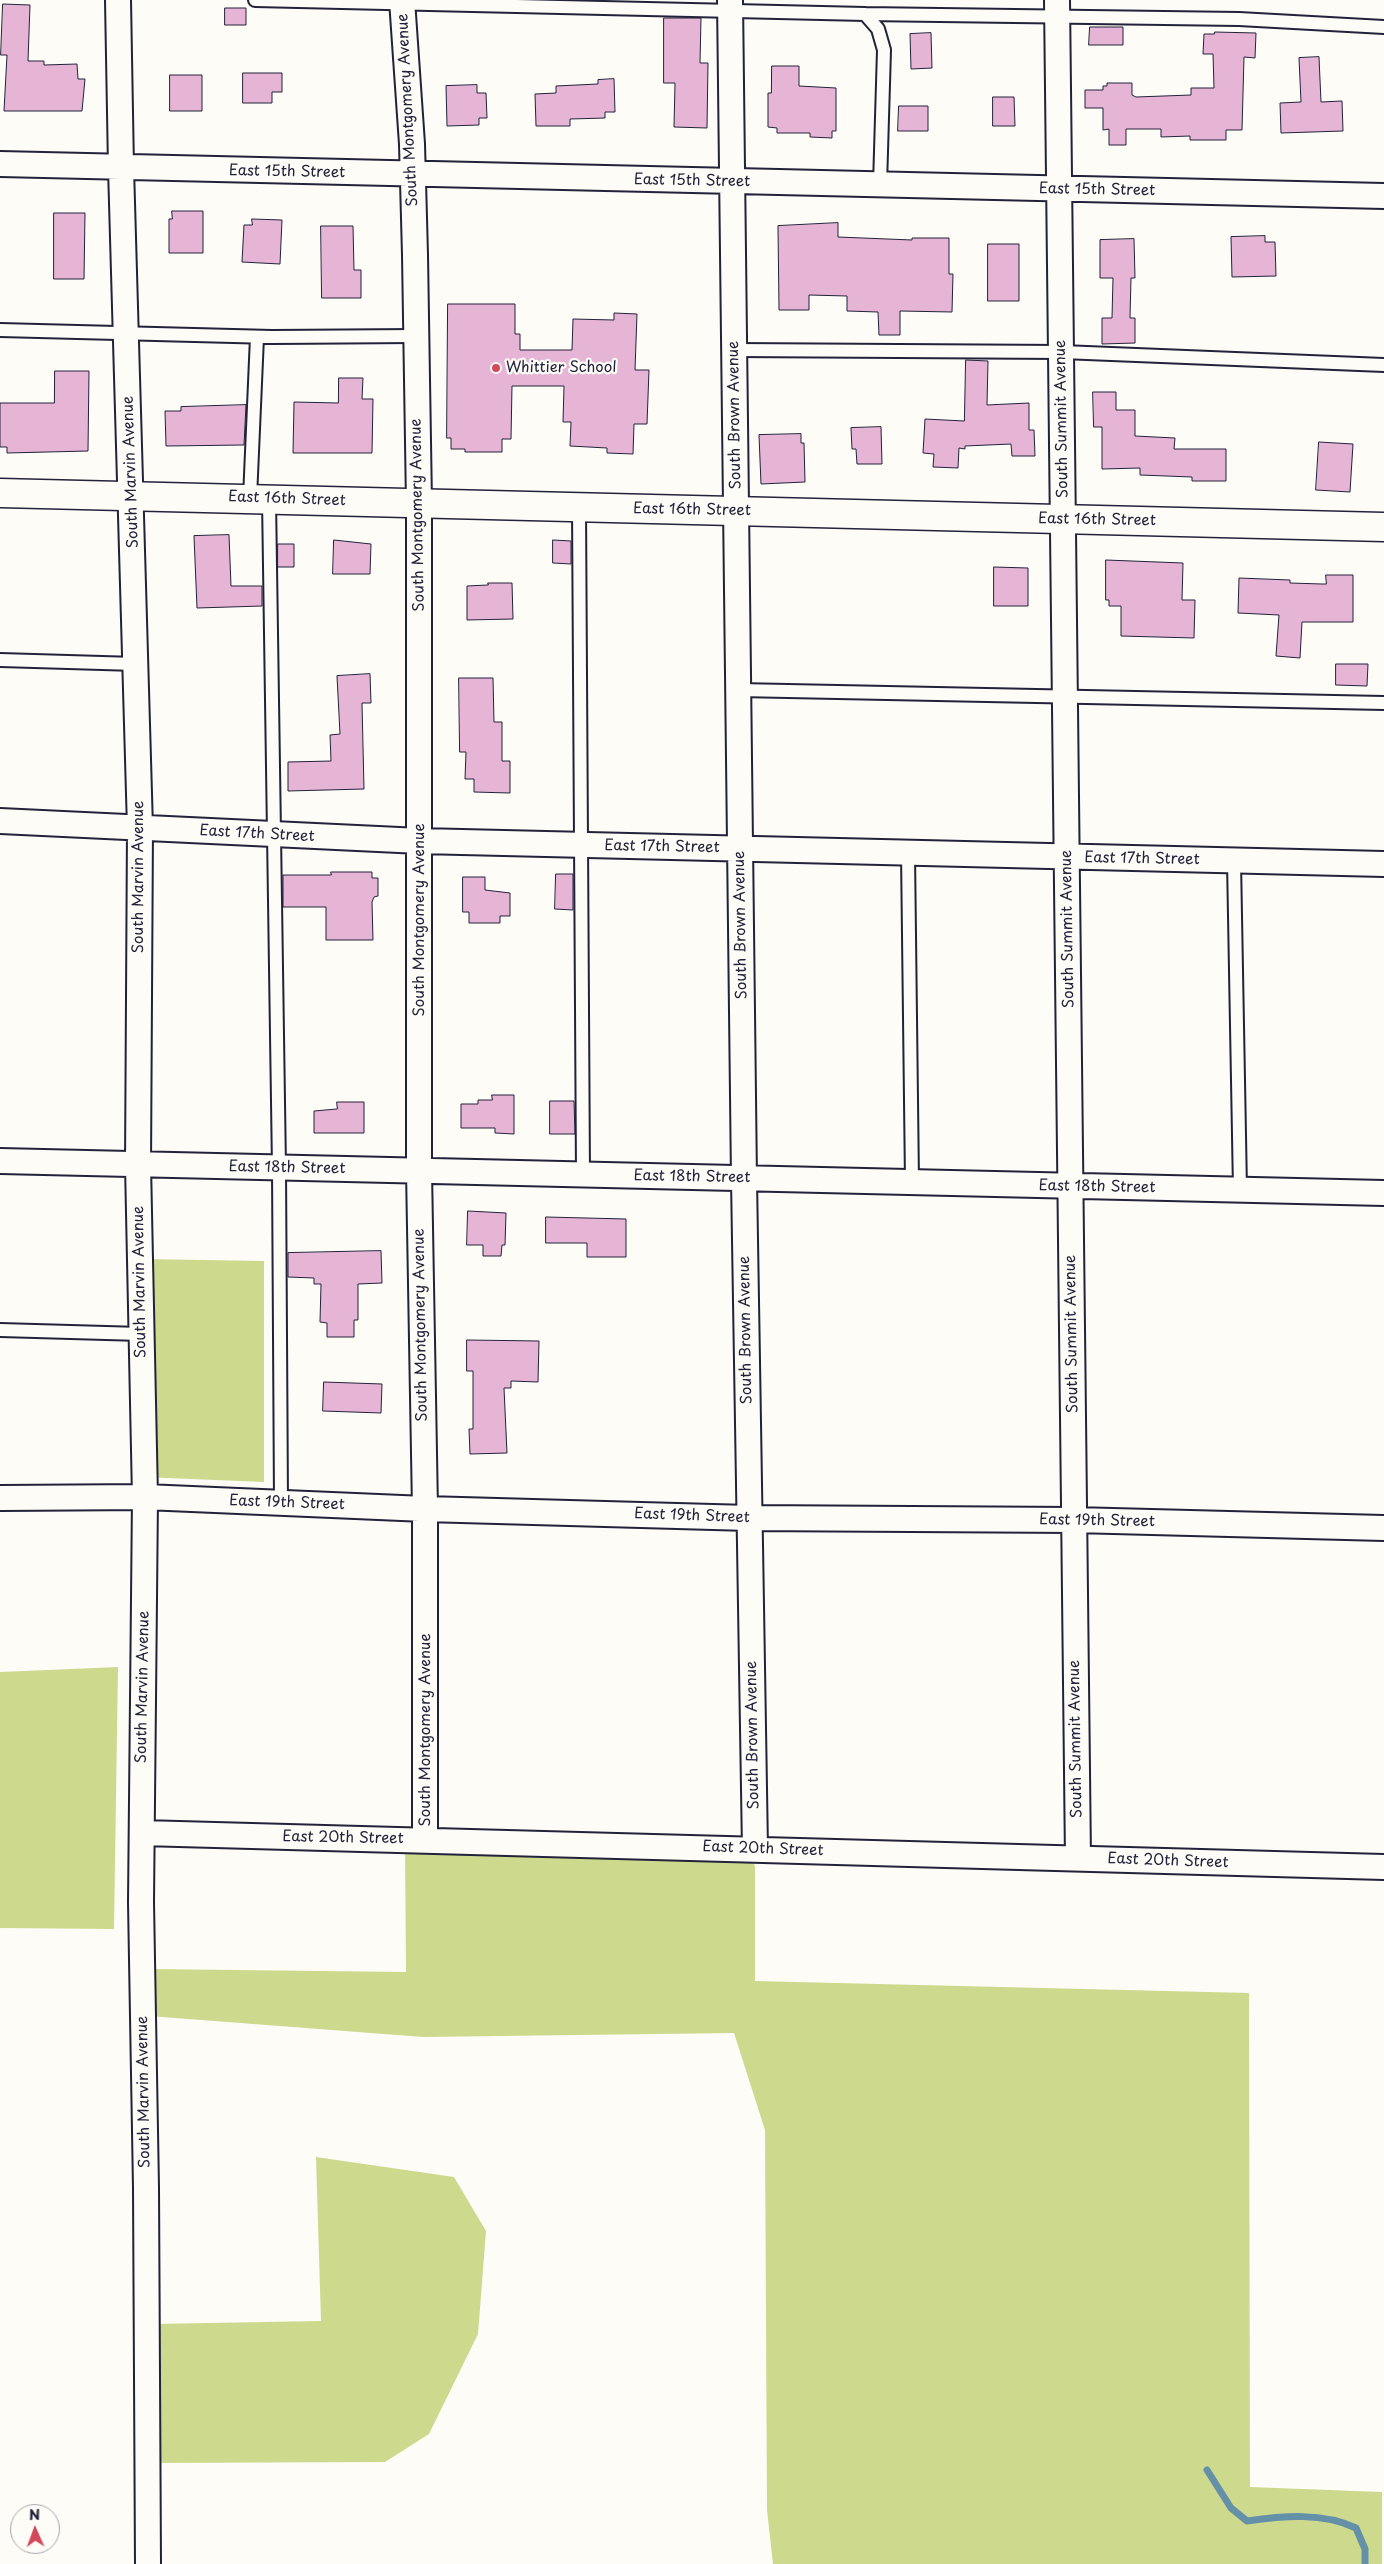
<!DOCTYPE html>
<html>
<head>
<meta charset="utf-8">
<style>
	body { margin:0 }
	#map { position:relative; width:1384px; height:2564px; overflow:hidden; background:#fdfcf7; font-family:"Playpen Sans",sans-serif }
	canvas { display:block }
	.north { position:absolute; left:10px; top:2504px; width:50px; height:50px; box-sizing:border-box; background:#fdfcf7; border:1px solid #a5a5ac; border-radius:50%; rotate:358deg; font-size:14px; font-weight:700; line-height:20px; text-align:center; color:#22223b }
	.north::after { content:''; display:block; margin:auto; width:18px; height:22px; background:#d1495b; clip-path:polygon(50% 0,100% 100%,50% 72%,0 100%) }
</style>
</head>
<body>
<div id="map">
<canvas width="1384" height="2564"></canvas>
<div class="north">N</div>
</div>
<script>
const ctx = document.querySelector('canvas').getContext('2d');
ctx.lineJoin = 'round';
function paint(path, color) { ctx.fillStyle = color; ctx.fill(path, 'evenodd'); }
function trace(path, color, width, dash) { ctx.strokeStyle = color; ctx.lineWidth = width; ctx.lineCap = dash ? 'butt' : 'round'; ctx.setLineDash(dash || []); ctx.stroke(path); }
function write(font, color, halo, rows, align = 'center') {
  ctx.font = font + ' "Playpen Sans",sans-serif'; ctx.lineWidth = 4.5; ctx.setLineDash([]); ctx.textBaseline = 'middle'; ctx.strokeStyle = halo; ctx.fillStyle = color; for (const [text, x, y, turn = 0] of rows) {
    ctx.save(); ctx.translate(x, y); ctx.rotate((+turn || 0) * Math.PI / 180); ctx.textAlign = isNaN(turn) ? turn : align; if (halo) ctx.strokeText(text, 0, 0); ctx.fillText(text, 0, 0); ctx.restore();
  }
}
const green = new Path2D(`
	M143,1259L264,1261V1482L142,1477Z
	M118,1667L114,1929L0,1928V1672Z
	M405,1843L750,1856L755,1866V1981L1249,1993L1250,2487L1382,2492V2564H773L767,2510L765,2130L734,2033L423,2037L149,2016L150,1969L406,1972Z
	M316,2157L454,2177L486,2231L478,2334L429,2434L385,2462L149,2463L152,2324L321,2321Z`);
const stream = new Path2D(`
	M1207,2470L1231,2508L1247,2521C1283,2516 1323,2512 1356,2528L1365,2549V2564`);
const building = new Path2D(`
	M3,4L30,5L28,61H44V65L77,64L78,79H85L82,111H4L7,55H1Z
	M225,8H246V25H225Z
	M664,18H701L700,63H708L707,128L674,127L675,83H664Z
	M1090,27H1123V45H1089Z
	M1215,32L1256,33L1255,58L1244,57L1242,130H1226V140H1190V136L1161,137V129H1126V145H1109V129L1103,130V108H1085V90H1103V86H1107V83H1132V95L1136,97L1191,95V88H1214L1213,54H1203L1204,34H1214Z
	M931,33L932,68L911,69L910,34Z
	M1319,57L1321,102L1342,101L1343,131L1281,133L1280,103L1301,102L1299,58Z
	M772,66H799V86L836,88V131H832V138L810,137V133H777V128L768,127V93H771Z
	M243,73H282V92H272V103H243Z
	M170,75H202V111H170Z
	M614,79L615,112H605V118L570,119V126H536L535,94L556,93V86L598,84V80Z
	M477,85V93H486L487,118H479V125L447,126L446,86Z
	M993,97H1014L1015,126H993Z
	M899,106H928V131H898Z
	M172,211H203V253H169V219H172Z
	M54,213H85L84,279H54Z
	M252,219L282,220L280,264L242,262L244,225H252Z
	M838,223V237L912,240V238H949V274H953L952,312L900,311V335H879L878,312L847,311V296L809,295V310H779L778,226Z
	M321,226H353L354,270H361V298H322Z
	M1265,236V242H1275L1276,276L1232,277L1231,237Z
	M1134,239L1135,278H1131L1130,318H1135V343L1102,344V318H1112L1113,278H1100V240Z
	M988,244H1019V301H988Z
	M448,304H515V334H520V350H572L573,319L614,320V313L637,314L635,370H649L647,424H634L633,454L607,453V448L570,446L571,422H563L564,386H512L511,439H502V452H465V449H451V438H447Z
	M966,360L988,361L987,405L1029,403V430H1034L1035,456H1012L1011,444L965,446V449L959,448L958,468L933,467L934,454L923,453L925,419L964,421Z
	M55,371H89L88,451L7,453V447H0V403H54Z
	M339,378H363L362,399H373L372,453H293L294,402L338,403Z
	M1093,392H1116V410H1135V436L1175,438L1174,449H1226V481H1192V477L1140,475V468L1102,469V427H1094Z
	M246,405L244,445L166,446L165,411H181V407Z
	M881,427L882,464H857L856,449H852L851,428Z
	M801,434V443H804L805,482L761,484L759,435Z
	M1319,442L1353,444L1350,492L1316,490Z
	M229,535L231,586H262V606L197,608L194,536Z
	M334,540L371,544L370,574H333Z
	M553,540L571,541V564L553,563Z
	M278,544H294V567H278Z
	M1106,560L1183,563L1182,600H1195L1194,638L1121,636V606H1109V600H1106Z
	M994,567L1028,568V606H994Z
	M1326,575H1353V622H1302L1300,658L1276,656L1279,615L1238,613L1239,578L1290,580V583L1322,584H1326Z
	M488,583H512L513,619L467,620V586L488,585Z
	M1336,664H1368L1367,686L1336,685Z
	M370,674L371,703H362L364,789L288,791V762L331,761L330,735L340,734L337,676Z
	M459,678H493L494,722H502V761H510V793L474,792V779H465L466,752H460Z
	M331,872H372V878H378V896L374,897L372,902L373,940H326V907H283V875H331Z
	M556,874H573V910L555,909Z
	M463,877H485V890L510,893V916H500V923H469V912H463Z
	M492,1095H514V1134L495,1133V1128H461V1104H478V1100H492Z
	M550,1101H574L575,1134H550Z
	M337,1102H364V1133H314V1111L337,1109Z
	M468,1211L506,1213L505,1245H502L501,1256H483V1245H467Z
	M546,1217L626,1219V1257H587V1243H546Z
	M381,1251L382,1283L358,1284V1320H354V1337H327V1323L320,1322L321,1284H314V1278L288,1277V1253Z
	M467,1340L539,1341L538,1382L511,1381V1388H504L507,1453L470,1454L469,1429H473V1371H467Z
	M324,1382L382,1384L381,1413L323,1411Z`);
const lane = new Path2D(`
	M255,0L865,14L1239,19L1384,27
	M865,14L878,29L884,50L880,185
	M0,330L272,337L416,336
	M735,350L1062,352L1384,365
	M250,498L257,337
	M269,499L279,1168L281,1503
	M579,507L583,1175
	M0,660L136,664
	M738,690L1384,703
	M908,853L912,1182
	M1234,861L1240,1190
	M0,1330L141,1334`);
const street = new Path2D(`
	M118,0L121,168L140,828L138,1165L145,1497L141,1902L146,2188L148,2564
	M402,0L412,144L415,255L419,503V1171L425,1509V1840
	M730,0L744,1179L755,1849
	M1057,0L1078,1858
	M0,164L1384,196
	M0,821L420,841L1384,864
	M0,1161L1384,1193
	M0,1498L145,1497L425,1509L749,1518L1074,1520L1384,1528
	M142,1833L1384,1867`);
const secondary = new Path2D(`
	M0,493L1384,527`);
const markers = [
	[496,368,5,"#d1495b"]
];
const streetNames = [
	["South Montgomery Avenue",408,110,-93],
	["East 15th Street",287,172,1],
	["East 15th Street",692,181,1],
	["East 15th Street",1097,190,1],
	["South Brown Avenue",735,415,-91],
	["South Summit Avenue",1062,419,-91],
	["South Marvin Avenue",131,472,-92],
	["East 16th Street",287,499,2],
	["East 16th Street",692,510,1],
	["South Montgomery Avenue",418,515,-91],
	["East 16th Street",1097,520,1],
	["East 17th Street",257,834,3],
	["East 17th Street",662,847,1],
	["East 17th Street",1142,859,1],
	["South Marvin Avenue",139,877,-90],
	["South Montgomery Avenue",420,920,-90],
	["South Brown Avenue",741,925,-91],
	["South Summit Avenue",1068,929,-91],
	["East 18th Street",287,1168,1],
	["East 18th Street",692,1177,1],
	["East 18th Street",1097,1187,1],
	["South Marvin Avenue",140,1282,-91],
	["South Montgomery Avenue",421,1325,-91],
	["South Brown Avenue",746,1330,-91],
	["South Summit Avenue",1072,1334,-91],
	["East 19th Street",287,1503,2],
	["East 19th Street",692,1516,2],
	["East 19th Street",1097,1521,1],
	["South Marvin Avenue",143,1687,-89],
	["South Montgomery Avenue",426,1730,-90],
	["South Brown Avenue",753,1735,-91],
	["South Summit Avenue",1076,1739,-91],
	["East 20th Street",343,1838,1],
	["East 20th Street",763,1849,2],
	["East 20th Street",1168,1861,2],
	["South Marvin Avenue",144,2092,-91]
];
const poiNames = [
	["Whittier School",506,368]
];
paint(green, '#cdda8e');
trace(stream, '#6491a8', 7);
paint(building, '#e6b4d4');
trace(building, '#22223b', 1);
trace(lane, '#22223b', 16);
trace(street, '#22223b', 28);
trace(secondary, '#22223b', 31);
trace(lane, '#fdfcf7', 12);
trace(street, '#fdfcf7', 24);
trace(secondary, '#fdfcf7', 28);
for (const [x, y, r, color] of markers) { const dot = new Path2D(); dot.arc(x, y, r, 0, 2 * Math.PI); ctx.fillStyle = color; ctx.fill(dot); trace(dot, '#fdfcf7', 2); }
write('15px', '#22223b', '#fdfcf7', streetNames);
write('15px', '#22223b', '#fdfcf7', poiNames, 'left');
</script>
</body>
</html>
